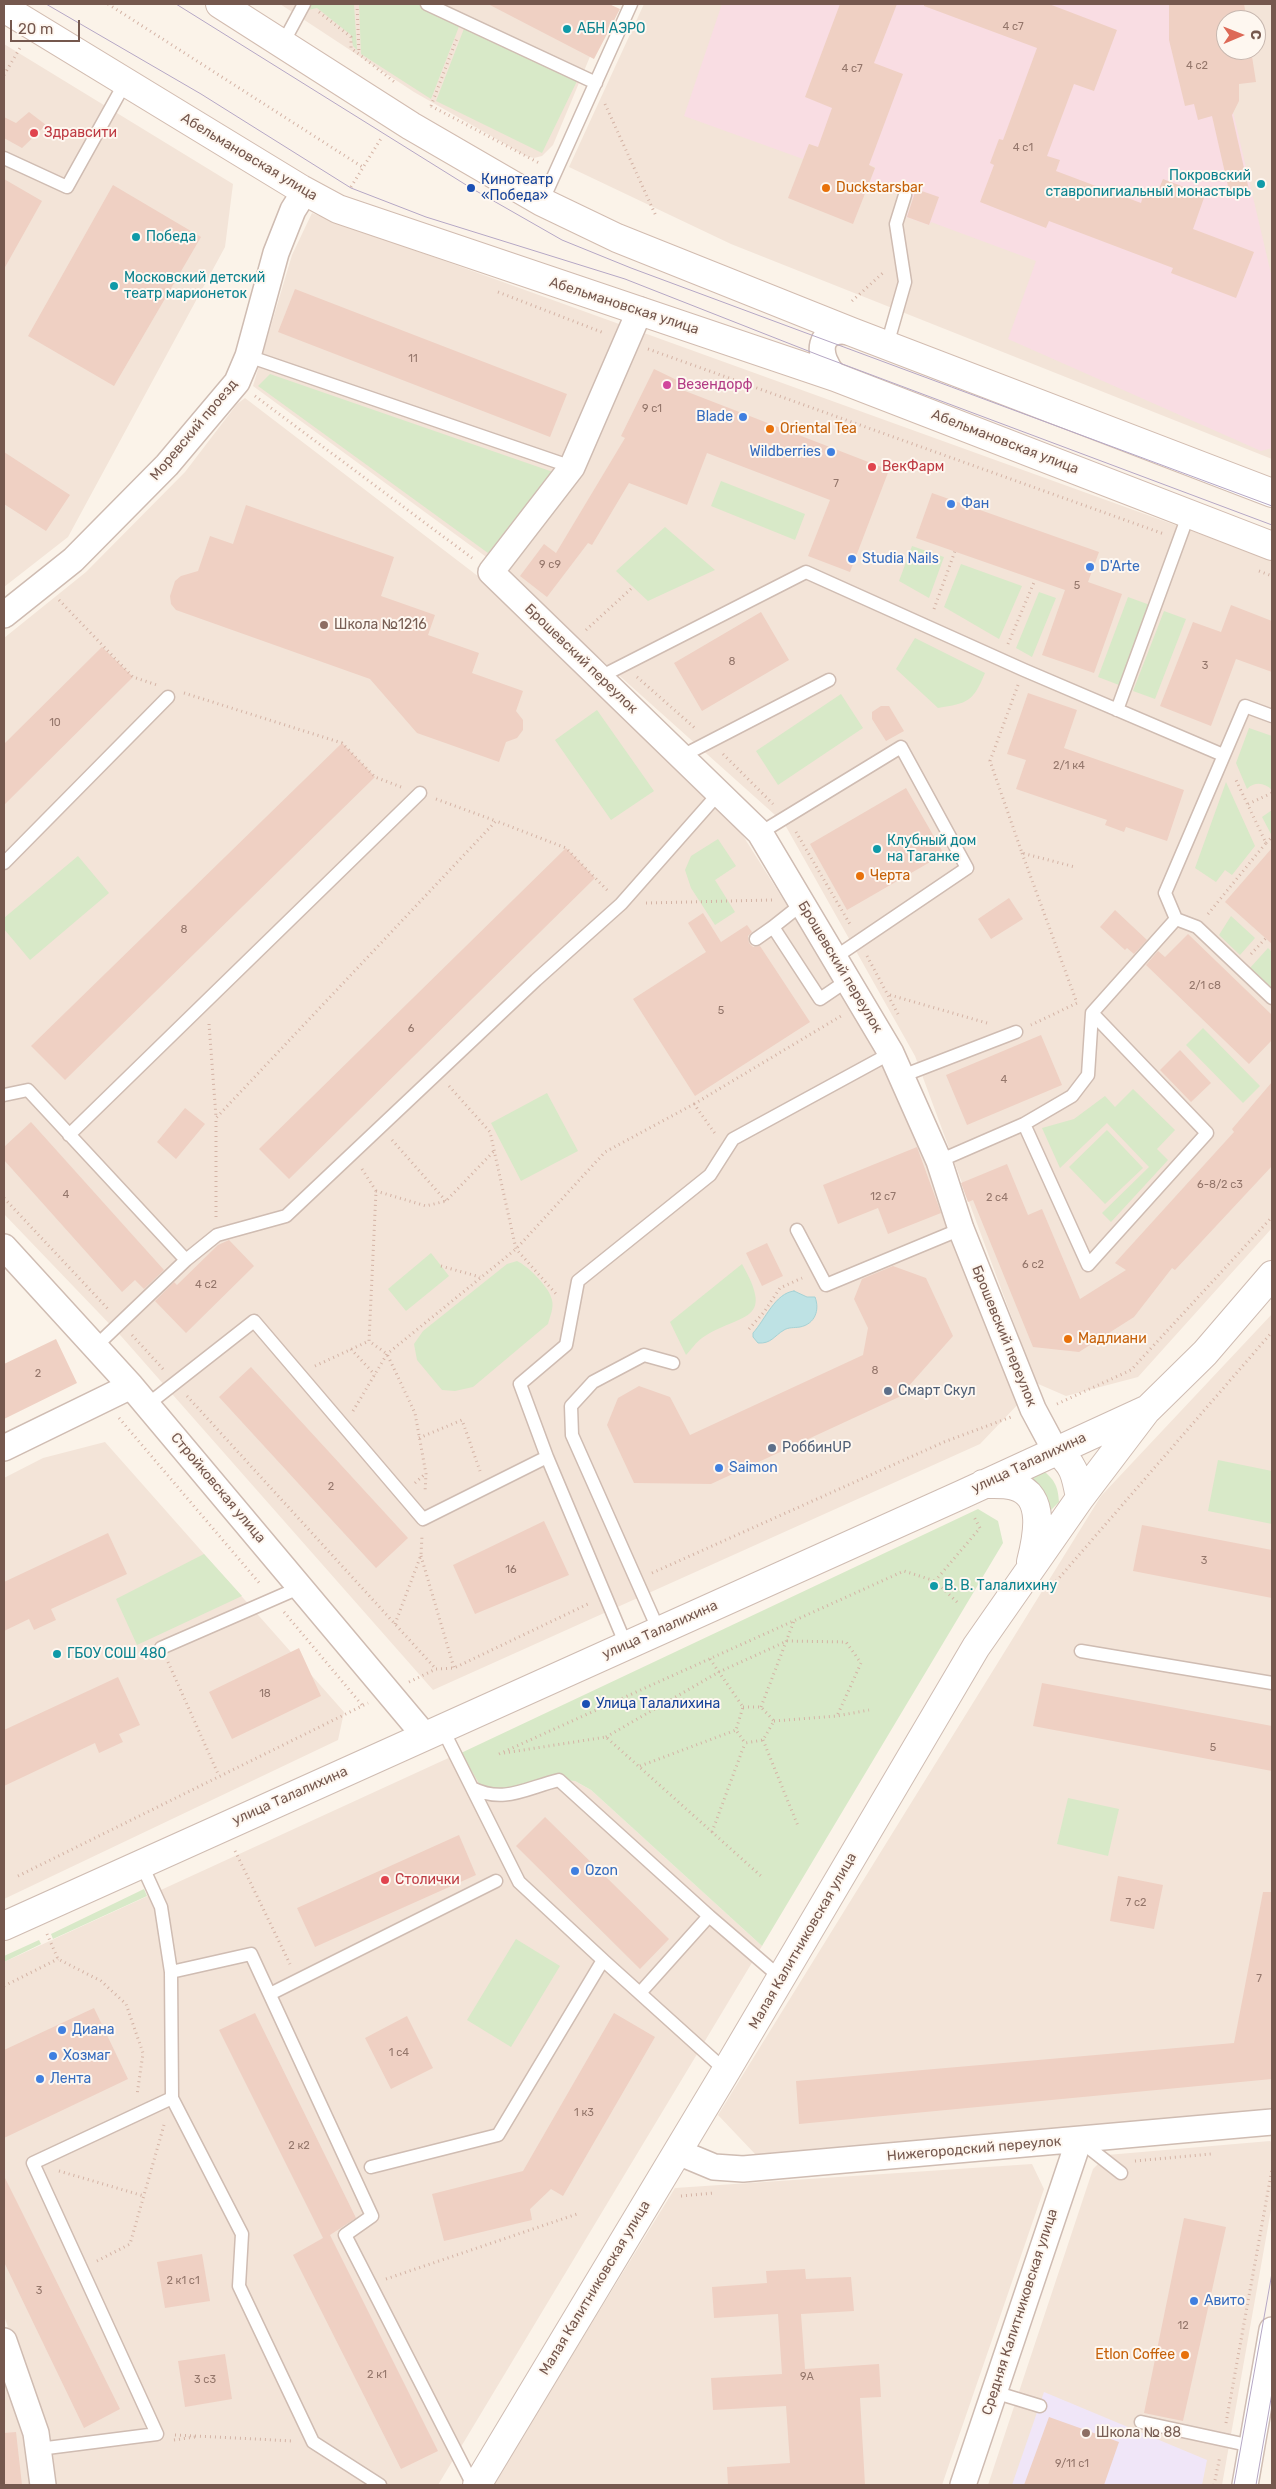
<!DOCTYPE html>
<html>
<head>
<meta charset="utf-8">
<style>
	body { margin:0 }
	#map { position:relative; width:1276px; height:2489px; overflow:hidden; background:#fbf3e9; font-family:Rubik,sans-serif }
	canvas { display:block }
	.frame { position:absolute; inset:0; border:5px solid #75584e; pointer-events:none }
	.north { position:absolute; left:1216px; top:10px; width:50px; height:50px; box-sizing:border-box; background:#fef7f0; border:1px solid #c7b7af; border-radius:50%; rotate:89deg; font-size:14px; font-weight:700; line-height:20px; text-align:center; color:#75584e }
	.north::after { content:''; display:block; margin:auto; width:18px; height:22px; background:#dd6957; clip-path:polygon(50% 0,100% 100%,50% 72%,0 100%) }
	.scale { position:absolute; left:10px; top:20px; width:70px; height:22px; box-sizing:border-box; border:2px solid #75584e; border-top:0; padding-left:6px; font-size:15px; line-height:18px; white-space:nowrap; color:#75584e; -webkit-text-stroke:4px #fef7f0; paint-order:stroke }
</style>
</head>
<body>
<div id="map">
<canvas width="1276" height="2489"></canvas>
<div class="frame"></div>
<div class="north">С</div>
<div class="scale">20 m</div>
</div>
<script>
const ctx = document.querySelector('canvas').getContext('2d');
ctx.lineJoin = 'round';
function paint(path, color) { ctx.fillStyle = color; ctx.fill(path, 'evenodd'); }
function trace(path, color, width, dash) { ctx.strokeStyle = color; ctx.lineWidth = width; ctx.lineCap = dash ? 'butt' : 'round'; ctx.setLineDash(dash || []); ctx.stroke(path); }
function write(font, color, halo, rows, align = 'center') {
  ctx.font = font + ' Rubik,sans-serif'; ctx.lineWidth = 4; ctx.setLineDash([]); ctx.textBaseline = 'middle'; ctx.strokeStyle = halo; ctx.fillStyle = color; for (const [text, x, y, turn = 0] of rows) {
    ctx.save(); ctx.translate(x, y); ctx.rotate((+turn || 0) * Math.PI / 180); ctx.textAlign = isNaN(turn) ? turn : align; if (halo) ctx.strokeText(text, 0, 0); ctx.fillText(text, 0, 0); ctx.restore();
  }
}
const residential = new Path2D(`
	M280,4H612L553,145L542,156L534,158L526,156L414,92Z
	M644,4H1272V459L731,244L569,167ZM1226,20H1256V50H1226Z
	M4,44L233,184L225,247L68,537L4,587Z
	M312,213L1272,560V1228L1138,1377L1066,1396L1036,1383L915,1056L784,823L489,559L253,386L292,255Z
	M245,398L483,580L740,831L899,1083L1022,1400L980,1444L433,1690L121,1336L4,1214V638L86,572L185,472L237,404Z
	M1272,1314V2109L756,2155L718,2115L1101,1496Z
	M105,1442L344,1712L338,1740L4,1899V1478L43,1458Z
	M455,1755L559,1780L575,1781L591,1790L762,1946L438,2485H53L46,2433L4,2316V1962Z
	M1270,2141L1272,2143V2204L1222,2485H988L1093,2169L1107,2155Z
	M1032,2164L1044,2189L942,2485H492L675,2188Z
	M4,2377L24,2436L35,2485H4Z`);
const education = new Path2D(`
	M1044,2392L1207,2460L1202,2485H1012Z`);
const medical = new Path2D(`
	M722,4H1213L1228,91L1272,278V448L1261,451L1008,339L1036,261L931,222L929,225L906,217L913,199L869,185L875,167L809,144L803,159L684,116Z`);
const green = new Path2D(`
	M309,4H354L357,50L353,46L351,35L317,8L308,10L306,8Z
	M359,4H417L460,24L431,99L361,54Z
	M465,26L578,79L542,153L436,101Z
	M270,374L553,472L488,553L258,386Z
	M721,481L805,514L795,540L711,506Z
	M665,527L715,570L648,601L616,571Z
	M912,546L944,557L929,598L899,581Z
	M961,564L1022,586L999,639L944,607Z
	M1039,592L1056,598L1032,657L1016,648Z
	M1128,597L1150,605L1119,685L1098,677Z
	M1164,611L1186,619L1155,699L1133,691Z
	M915,638L985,673C973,702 968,703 938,708L896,669Z
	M841,694L863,728L778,785L756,751Z
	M597,710L654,791L611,820L555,740Z
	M1249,728L1272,736V790C1265,783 1255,781 1247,789L1236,763Z
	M1226,782L1255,846L1232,875L1225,870L1216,882L1195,868Z
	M1272,810V836L1262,817Z
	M718,839L736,866L715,880L735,912L715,925L691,888L685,870L691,856Z
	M78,856L109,893L30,960L4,929V918Z
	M1231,916L1255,938L1240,955L1219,935Z
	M1268,948L1272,952V988L1250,968Z
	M1203,1028L1260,1086L1243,1103L1186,1045Z
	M1133,1089L1175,1130L1157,1149L1168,1160L1111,1222L1102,1213L1149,1167L1107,1123L1060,1168L1042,1128L1074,1119L1105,1096L1115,1107Z
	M547,1093L578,1151L521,1181L491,1123Z
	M1107,1130L1143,1168L1105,1204L1069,1167Z
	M431,1253L449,1276L406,1311L388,1289Z
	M517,1261C528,1266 550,1288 552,1300C554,1308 550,1316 548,1324L473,1387L455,1391L442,1390L417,1360L414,1344L423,1331L507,1264Z
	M742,1264C776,1324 741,1312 702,1338C696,1342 691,1350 686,1355L670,1322Z
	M1218,1460L1272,1471V1524L1208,1511Z
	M1041,1469C1054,1479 1058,1485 1059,1502L1047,1514L1021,1477Z
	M978,1509L998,1521L1003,1543L762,1946L591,1790L575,1781L559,1780L486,1795L461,1753Z
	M204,1554L242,1596L137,1645L116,1599Z
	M1068,1798L1119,1809L1108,1856L1057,1844Z
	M144,1889L147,1896L53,1939L51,1934Z
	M516,1939L560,1966L511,2047L467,2020Z
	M39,1940L41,1944L4,1962V1956Z`);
const water = new Path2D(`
	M794,1291L807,1297H815C820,1310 815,1324 800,1327C794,1328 789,1327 784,1330C774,1336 771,1344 758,1343L753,1337V1333C765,1320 775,1293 794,1291Z`);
const building = new Path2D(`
	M488,4H609L620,9L594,59Z
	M840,4H897L874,63L903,74L869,165L875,168L853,224L788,198L809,144L818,147L832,108L805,97Z
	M924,4H1049L1117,30L1094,91L1074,84L1047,156L1060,160L1056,171L1141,203L1144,192L1156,196L1163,179L1205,195L1193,229L1254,252L1236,298L1171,273L1173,268L1049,221L1046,228L980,202L994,165L990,163L999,139L1003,140L1037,48L924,6Z
	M1169,4H1244L1247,20H1226V50H1251L1256,82L1239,84V101L1232,115L1249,190L1230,195L1212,116L1198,120L1194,104L1185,106L1169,40Z
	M29,112L46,125L22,148L4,138V117L16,123Z
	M4,179L42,201L4,269Z
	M113,185L201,237L114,386L28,336Z
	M916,189L939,197L929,225L907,217Z
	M295,289L567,394L550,437L278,332Z
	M654,369L683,383L680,389L889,470L850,572L808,556L830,500L707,453L687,505L629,483L592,545L588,543L547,597L520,576L544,544L556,553L625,438L621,436Z
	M4,452L70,495L46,531L4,504Z
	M932,493L1099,552L1088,582L1122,594L1094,673L1042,655L1065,590L916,538Z
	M246,505L394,557L381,596L435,615L428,635L479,653L472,673L523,691L516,711L523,720V730L517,738L506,742L499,762L417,733L370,679L176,610L171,604L170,596L175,581L181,576L198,571L210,536L233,544Z
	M1231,605L1272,621V672L1236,659L1211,726L1160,706L1193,622L1221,632Z
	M761,612L789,660L702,711L674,663Z
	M102,647L133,677L4,805V744Z
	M1028,693L1077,710L1064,748L1184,790L1167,841L1126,827L1124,832L1105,825L1107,820L1016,789L1026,760L1007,754Z
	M881,706H889L904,731L886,741L872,719V712Z
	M342,743L375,777L65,1080L31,1046Z
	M906,788L944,854L847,910L810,844Z
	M566,848L595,878L289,1179L259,1149Z
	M1272,848V944L1225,902Z
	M1009,898L1023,919L991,939L978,919Z
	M1115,910L1147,940L1134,954L1127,948L1125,950L1100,927Z
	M703,913L721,942L747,925L752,932L748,936L749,943L753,947L760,946L810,1022L695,1096L633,999L706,952L688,923Z
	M1188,934L1272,1015V1040L1249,1064L1146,965L1158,951L1165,957Z
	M1041,1035L1062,1085L967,1125L946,1075Z
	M1180,1050L1211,1083L1191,1102L1160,1070Z
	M1272,1082V1166L1175,1270L1172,1268L1134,1317L1079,1352L1033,1347L973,1200L968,1202L961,1183L1007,1164L1028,1215L1042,1209L1080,1299L1126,1270L1115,1263L1234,1132L1232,1129Z
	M185,1108L205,1124L176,1159L157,1142Z
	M31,1122L164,1270L144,1289L135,1280L122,1292L4,1160V1147Z
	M917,1147L941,1213L888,1234L878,1208L838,1224L823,1185Z
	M229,1240L254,1266L186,1333L155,1301L174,1282L177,1285L218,1245Z
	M767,1243L783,1276L762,1286L746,1253Z
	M893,1266L926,1278L953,1336L899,1397L711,1484L634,1483L607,1425L618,1398L639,1386L670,1397L690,1435L863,1355L868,1328L854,1299L862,1279Z
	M56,1339L77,1383L4,1419V1364Z
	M251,1367L408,1538L376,1568L219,1397Z
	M544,1521L569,1575L475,1614L453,1565Z
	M1142,1525L1272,1550V1598L1133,1571Z
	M108,1533L127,1574L51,1609L56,1620L34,1630L29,1619L4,1631V1582Z
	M299,1648L321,1696L232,1739L209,1692Z
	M118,1677L140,1725L119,1734L123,1742L99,1753L95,1743L4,1786V1730Z
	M1042,1683L1272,1726V1771L1033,1726Z
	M545,1817L669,1939L640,1969L516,1846Z
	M459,1835L476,1875L315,1947L297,1908Z
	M1118,1876L1163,1885L1154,1929L1110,1921Z
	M1263,1892H1272V2079L799,2124L796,2081L1234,2043Z
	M94,2008L128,2079L4,2138V2050Z
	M255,2013L356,2218L330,2235L438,2451L401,2469L293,2255L323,2238L219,2030Z
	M614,2013L655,2037L563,2196L551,2189L530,2209L532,2220L444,2241L432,2194L523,2171Z
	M407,2016L433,2068L391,2089L365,2038Z
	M4,2176L120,2409L84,2428L4,2262Z
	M1184,2218L1226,2227L1183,2421L1144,2413Z
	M202,2254L210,2301L165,2308L157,2262Z
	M805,2269L806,2279L851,2277L854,2311L801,2314L805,2369L879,2364L881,2397L860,2398L865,2485H728L727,2467L790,2463L786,2406L713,2410L711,2378L782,2374L778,2314L714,2318L712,2287L767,2283L766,2271Z
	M225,2354L232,2399L185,2407L178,2361Z
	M1049,2417L1119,2442L1104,2485H1024Z
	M16,2432L22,2485H4V2433Z`);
const path = new Path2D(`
	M108,4L364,168
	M357,4L359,53
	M319,12L351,37V48L397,84
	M4,75L20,48
	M605,104L656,216
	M431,106L541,164
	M431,106L457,38
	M351,187L382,137
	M498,292L604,333
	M852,301L885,271
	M648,349L1164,534
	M255,396L472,558
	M1259,571L1272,576
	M59,600L133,677L157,685
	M934,609L955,551
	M586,630L633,587
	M1008,644L1035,580
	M637,677L696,729
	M1018,685L990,761L1022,853L1075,867
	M184,693L342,743L375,777L401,787
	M723,754L773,804
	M436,799L496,821
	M1248,804L1272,793
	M796,832L851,926
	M1266,843L1272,837
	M1022,853L1077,1003L1031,1025
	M646,903L772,900
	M1208,914L1266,843L1235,778
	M1251,954L1266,938
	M867,956L898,1014
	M890,995L987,1023
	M209,1024L216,1117
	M449,1086L490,1132L516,1249L558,1296
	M694,1104L841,1016
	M392,1140L446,1201
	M362,1169L376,1191L369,1341L387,1354L415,1413L426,1474L425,1492
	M376,1191L426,1206L446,1201L494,1151
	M4,1198L109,1310
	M216,1217V1118L496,821L566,848L609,892
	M441,1266L480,1277
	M749,1329L764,1312L780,1288L802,1278
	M132,1335L163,1369
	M351,1349L375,1375
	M315,1366L369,1341
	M187,1396L436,1669
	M1057,1404L1131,1370L1272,1217
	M353,1411L387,1354L516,1249L605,1152L694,1104L716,1135
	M119,1418L261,1585
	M419,1438L462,1420L480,1471
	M415,1483L425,1474
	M421,1556L454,1668
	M652,1573L944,1442L1011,1417
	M1053,1585L1272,1332
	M957,1602L935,1581L980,1528L973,1515
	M284,1612L362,1705
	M395,1624L421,1555L422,1536
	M710,1659L743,1707
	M168,1662L219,1776
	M409,1682L436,1669L454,1668L590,1603
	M743,1707H761L774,1721L763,1740L745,1743L736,1730Z
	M761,1707L794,1621
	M774,1721L837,1716L869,1710
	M606,1737L719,1672L787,1641L846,1642L861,1663L837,1716
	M763,1740L798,1826
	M504,1753L606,1737L761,1876
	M499,1754L904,1571L935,1581
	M640,1766L736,1730
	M712,1832L745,1743
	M235,1851L290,1964
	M18,1876L368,1703
	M47,1934L58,1959L101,1981L126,2004L143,2053L137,2095
	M4,1986L58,1959
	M1135,2161L1211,2154
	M59,2171L144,2196
	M681,2196L714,2193
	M97,2261L130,2244L164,2125
	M386,2279L580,2213
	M1226,2423L1272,2169
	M175,2435L293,2441
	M174,2440L195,2437
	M1214,2485L1220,2456`);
const service = new Path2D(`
	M427,4L596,83
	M282,45L304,4
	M4,158L67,187L126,81
	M542,202L631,4
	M887,345L905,282L896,224L905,195
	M248,356L572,467
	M600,677L806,572L1024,670L1223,755
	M1117,710L1189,513
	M1272,716L1245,706L1165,893L1176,919L1197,927L1272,998
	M682,756L829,680
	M760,833L901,747L967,868L834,958
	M4,863L168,697
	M773,927L802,904
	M756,939L773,927L820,999L848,980
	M902,1076L1016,1032
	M4,1095L28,1090L186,1260
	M1024,1124L1072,1096L1088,1075L1092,1013
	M69,1135L420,793
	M939,1161L1024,1124L1088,1265L1207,1133L1092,1013L1176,919
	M797,1230L826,1285L961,1229
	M95,1347L186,1260L217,1235L286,1216L536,980L621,904L719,793
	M147,1405L254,1321L423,1519L547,1457L626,1645
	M547,1457L520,1384L566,1345L578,1281L710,1175L733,1139L891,1053
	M659,1631L572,1435L571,1406L593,1382L644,1355L673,1363
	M161,1648L301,1587
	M1081,1651L1272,1683
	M472,1788C504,1804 526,1788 559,1780L709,1916L640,1993
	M141,1863L161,1907L171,1972L172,2098L242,2234L239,2286L313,2442L380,2485
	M709,1916L781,1978
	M603,1960L726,2071
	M171,1972L251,1954L372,2216L345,2235L473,2485
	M270,1994L496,1881
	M1079,2140L1121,2173
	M371,2167L498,2135L603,1960L519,1882L442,1728
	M994,2392L1040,2406
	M1141,2422L1252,2446
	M39,2449L157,2434L33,2163L172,2098`);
const minor = new Path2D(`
	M640,310L572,467L491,572L760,833L891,1053L939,1161L961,1229L1033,1409L1055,1450
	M835,377C815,355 817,326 852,332
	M4,615L73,560L167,465L237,382L248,356L276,253L293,210L305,191
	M4,1247L131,1386L425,1736
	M4,1448L131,1386
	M678,2152L714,2167L743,2169L1272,2122
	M4,2341L36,2433L43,2485
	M963,2485L1079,2140
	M1245,2485L1272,2330`);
const tertiary = new Path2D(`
	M1055,1450C1074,1463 1076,1476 1080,1498
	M983,1484C993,1484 1005,1483 1014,1486C1047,1495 1037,1538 1031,1562
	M4,1926L963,1494L1148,1409L1205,1353L1272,1275
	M477,2485L726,2071L976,1647L1080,1498L1146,1411`);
const secondary = new Path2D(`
	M220,4L411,126L542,202L617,238L852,332L1272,493
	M4,8L301,189L338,209L835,377L1272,546`);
const tram = new Path2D(`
	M46,4L201,94L351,188L426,217L625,279L821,356L1272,525
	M176,4L471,188L562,240L631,268L1272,506
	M1234,2485L1272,2273
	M1256,2485L1272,2393`);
const markers = [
	[567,29,5,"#0f9aa8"],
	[34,133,5,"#e0444e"],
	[1261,184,5,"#0f9aa8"],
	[471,188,5,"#1a4fb4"],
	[826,188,5,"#e8710a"],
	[136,237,5,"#0f9aa8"],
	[114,286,5,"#0f9aa8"],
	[667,385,5,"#d1479c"],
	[743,417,5,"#3f7fe0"],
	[770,429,5,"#e8710a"],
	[831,452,5,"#3f7fe0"],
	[872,467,5,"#e0444e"],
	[951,504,5,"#3f7fe0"],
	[852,559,5,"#3f7fe0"],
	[1090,567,5,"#3f7fe0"],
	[324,625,5,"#8d6e63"],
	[877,849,5,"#0f9aa8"],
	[860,876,5,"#e8710a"],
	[1068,1339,5,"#e8710a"],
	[888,1391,5,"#5c6f8a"],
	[772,1448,5,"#5c6f8a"],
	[719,1468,5,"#3f7fe0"],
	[934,1586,5,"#0f9aa8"],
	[57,1654,5,"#0f9aa8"],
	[586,1704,5,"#1a4fb4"],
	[575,1871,5,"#3f7fe0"],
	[385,1880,5,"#e0444e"],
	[62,2030,5,"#3f7fe0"],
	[53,2056,5,"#3f7fe0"],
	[40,2079,5,"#3f7fe0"],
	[1194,2301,5,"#3f7fe0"],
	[1185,2355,5,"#e8710a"],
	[1086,2433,5,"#8d6e63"]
];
const numberNames = [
	["4 с7",1013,27],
	["4 с2",1197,66],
	["4 с7",852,69],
	["4 с1",1023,148],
	["11",413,359],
	["9 с1",652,409],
	["7",836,484],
	["9 с9",550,565],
	["5",1077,586],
	["8",732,662],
	["3",1205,666],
	["10",55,723],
	["2/1 к4",1069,766],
	["8",184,930],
	["2/1 с8",1205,986],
	["5",721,1011],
	["6",411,1029],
	["4",1004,1080],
	["6-8/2 с3",1220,1185],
	["4",66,1195],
	["12 с7",883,1197],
	["2 с4",997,1198],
	["6 с2",1033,1265],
	["4 с2",206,1285],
	["8",875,1371],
	["2",38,1374],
	["2",331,1487],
	["3",1204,1561],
	["16",511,1570],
	["18",265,1694],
	["5",1213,1748],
	["7 с2",1136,1903],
	["7",1259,1979],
	["1 с4",399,2053],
	["1 к3",584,2113],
	["2 к2",299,2146],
	["2 к1 с1",183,2281],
	["3",39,2291],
	["12",1183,2326],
	["2 к1",377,2375],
	["9А",807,2377],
	["3 с3",205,2380],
	["9/11 с1",1072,2464]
];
const cultureNames = [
	["АБН АЭРО",577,29],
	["Покровский",1251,176,"right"],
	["ставропигиальный монастырь",1251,192,"right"],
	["Победа",146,237],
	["Московский детский",124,278],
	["театр марионеток",124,294],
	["Клубный дом",887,841],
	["на Таганке",887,857],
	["В. В. Талалихину",944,1586],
	["ГБОУ СОШ 480",67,1654]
];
const healthNames = [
	["Здравсити",44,133],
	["ВекФарм",882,467],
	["Столички",395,1880]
];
const streetNames = [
	["Абельмановская улица",249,157,31],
	["Абельмановская улица",624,306,18],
	["Моревский проезд",194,430,-50],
	["Абельмановская улица",1005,442,21],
	["Брошевский переулок",581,659,44],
	["Брошевский переулок",840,967,59],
	["Брошевский переулок",1004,1336,68],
	["улица Талалихина",1029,1463,-25],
	["Стройковская улица",218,1488,50],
	["улица Талалихина",660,1630,-24],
	["улица Талалихина",290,1796,-24],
	["Малая Калитниковская улица",803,1941,-60],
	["Нижегородский переулок",974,2149,-5],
	["Малая Калитниковская улица",595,2288,-59],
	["Средняя Калитниковская улица",1020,2312,-72]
];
const transitNames = [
	["Кинотеатр",481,180],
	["«Победа»",481,196],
	["Улица Талалихина",596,1704]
];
const foodNames = [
	["Duckstarsbar",836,188],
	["Oriental Tea",780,429],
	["Черта",870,876],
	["Мадлиани",1078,1339],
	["Etlon Coffee",1175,2355,"right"]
];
const hotelNames = [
	["Везендорф",677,385]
];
const shopNames = [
	["Blade",733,417,"right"],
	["Wildberries",821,452,"right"],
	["Фан",961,504],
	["Studia Nails",862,559],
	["D'Arte",1100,567],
	["Saimon",729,1468],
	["Ozon",585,1871],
	["Диана",72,2030],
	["Хозмаг",63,2056],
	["Лента",50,2079],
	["Авито",1204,2301]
];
const educationNames = [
	["Школа №1216",334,625],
	["Школа № 88",1096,2433]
];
const serviceNames = [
	["Смарт Скул",898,1391],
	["РоббинUP",782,1448]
];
paint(residential, '#f3e4d8');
paint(education, '#f0e6f8');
paint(medical, '#f9dde3');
paint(green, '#d8e9c8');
paint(water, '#bee2e4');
trace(water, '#a5d2d5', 1);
paint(building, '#efd0c3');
trace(service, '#cfbcb2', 15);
trace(minor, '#cfbcb2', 28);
trace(tertiary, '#cfbcb2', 30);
trace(secondary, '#d2bcb0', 30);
trace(path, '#d4b3a5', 3, [1, 4]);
trace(service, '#fff', 12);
trace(minor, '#fff', 25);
trace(tertiary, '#fff', 28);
trace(secondary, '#fff', 28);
trace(tram, '#b5a7c5', 1);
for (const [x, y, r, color] of markers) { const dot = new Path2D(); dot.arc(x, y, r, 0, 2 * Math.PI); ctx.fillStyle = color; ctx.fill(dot); trace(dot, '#fef7f0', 2); }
write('11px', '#94766b', null, numberNames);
write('14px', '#0d838f', '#fef7f0', cultureNames, 'left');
write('14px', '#be3a42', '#fef7f0', healthNames, 'left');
write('14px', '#75584e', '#fef7f0', streetNames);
write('14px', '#164399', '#fef7f0', transitNames, 'left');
write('14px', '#c56008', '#fef7f0', foodNames, 'left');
write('14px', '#b23c85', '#fef7f0', hotelNames, 'left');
write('14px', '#366cbe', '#fef7f0', shopNames, 'left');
write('14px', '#785e54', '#fef7f0', educationNames, 'left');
write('14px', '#4e5e75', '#fef7f0', serviceNames, 'left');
</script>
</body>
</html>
